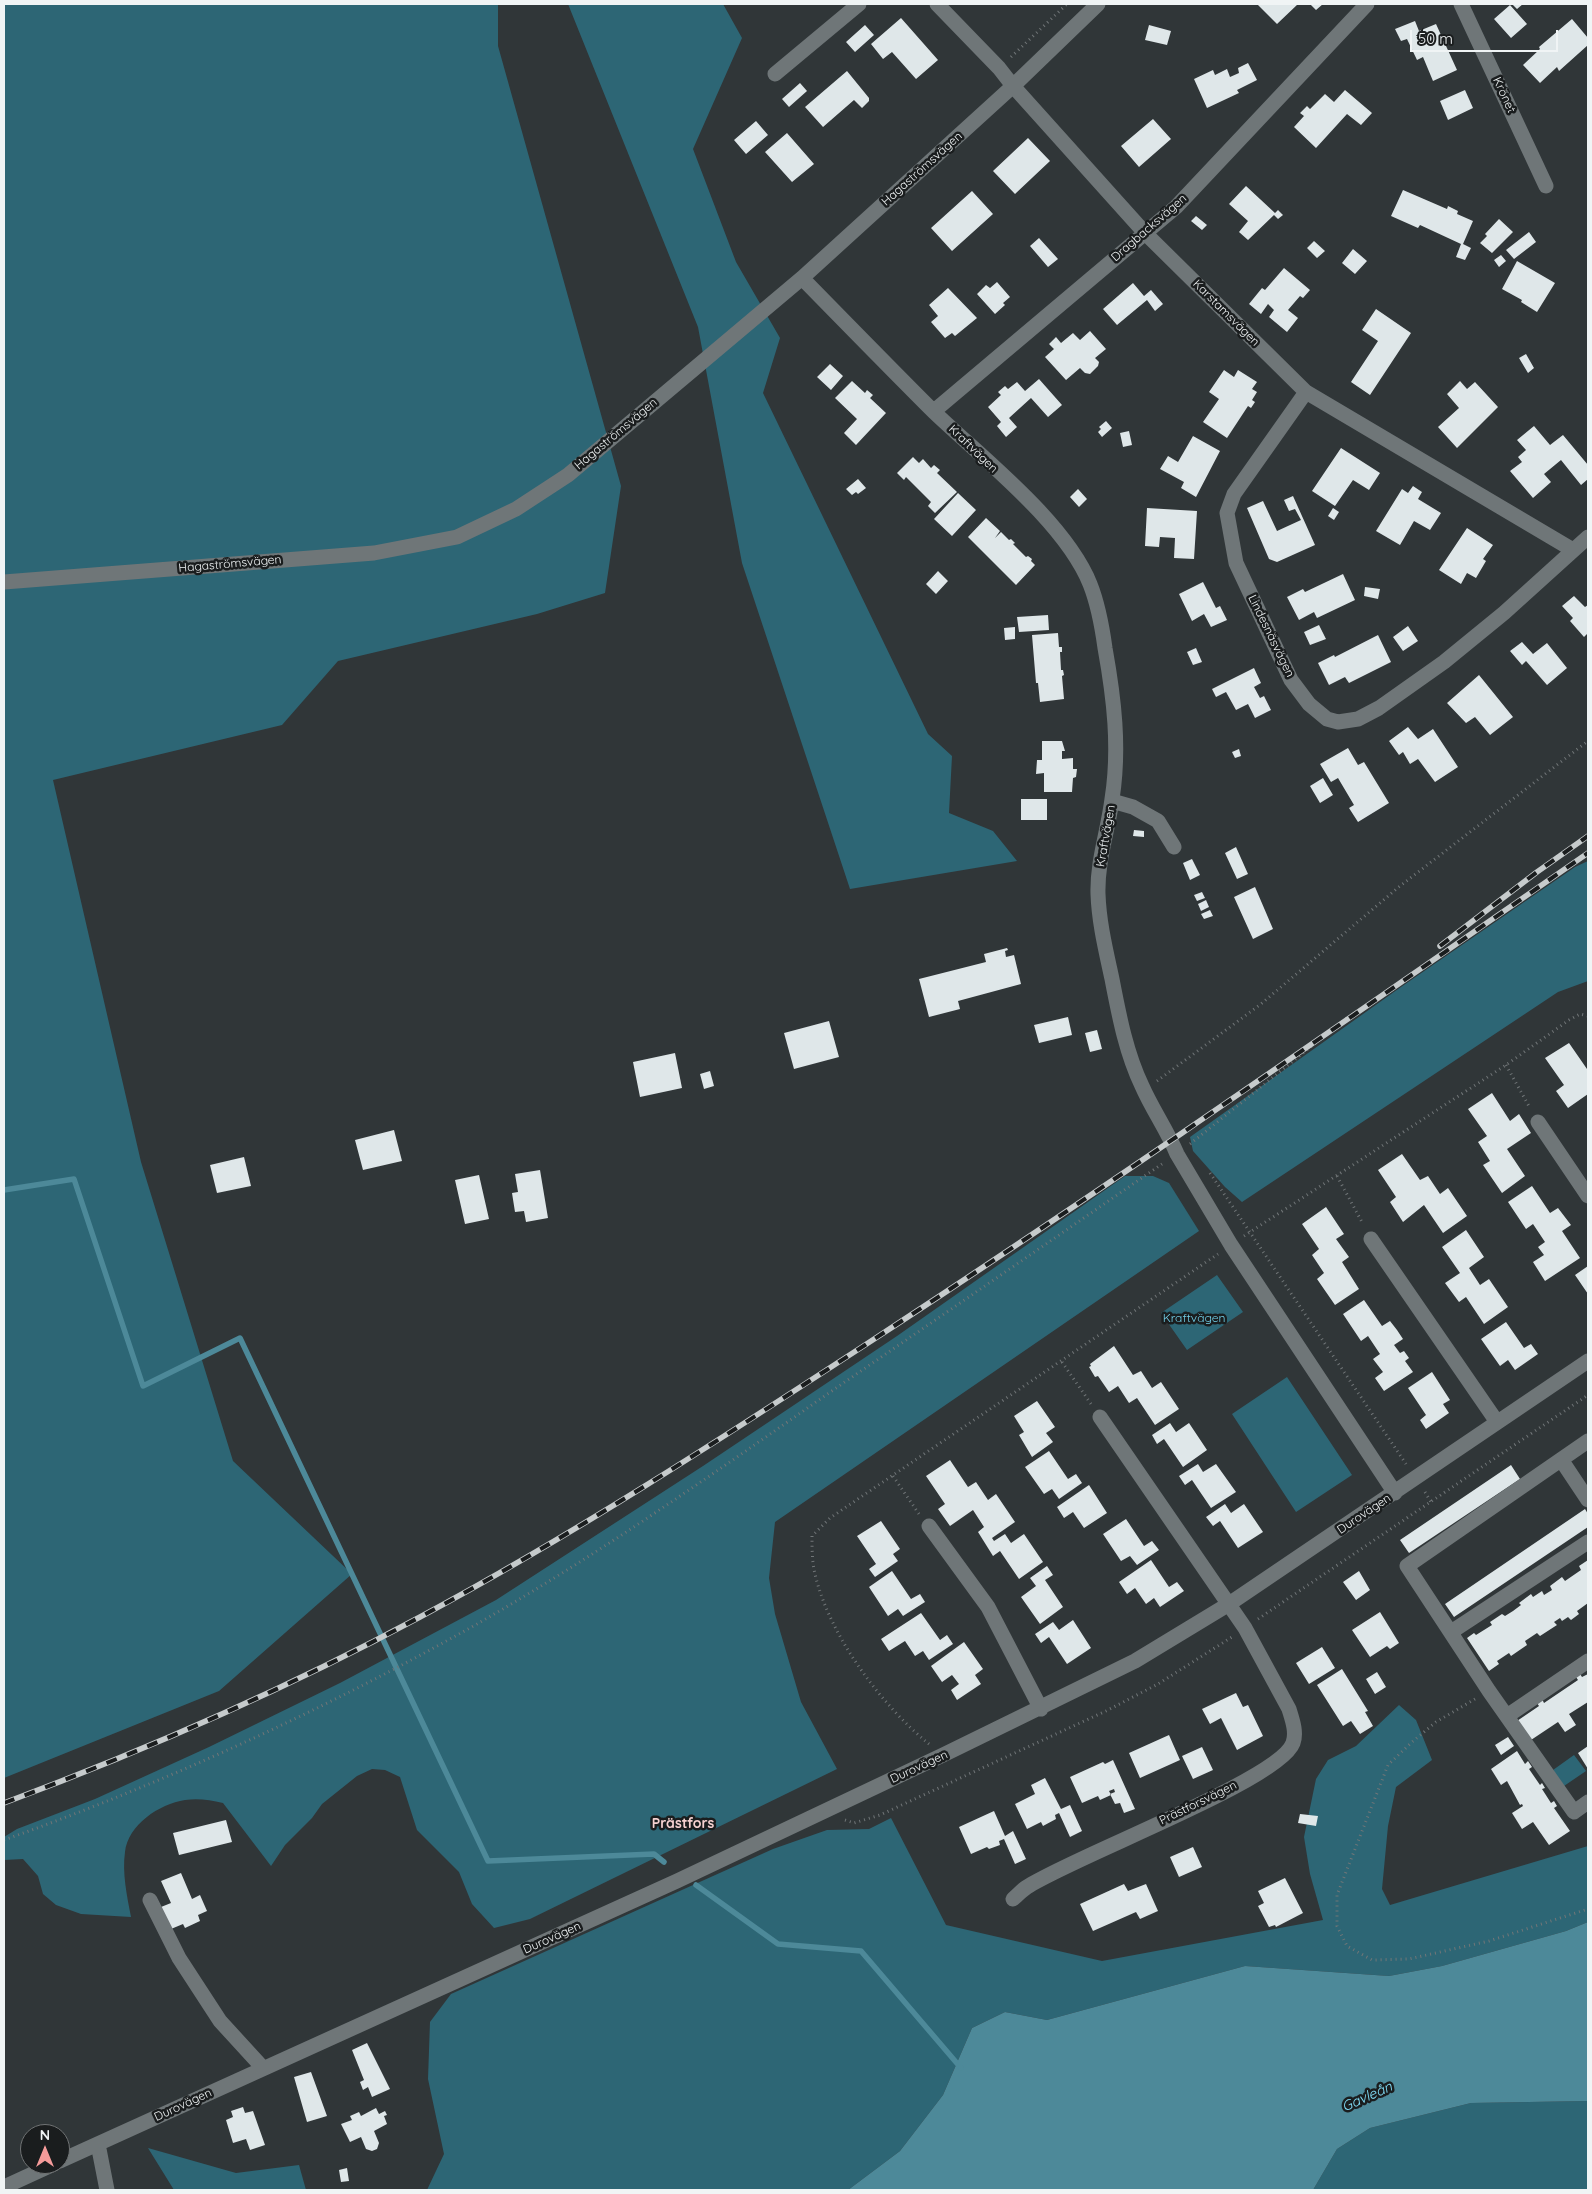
<!DOCTYPE html>
<html>
<head>
<meta charset="utf-8">
<style>
	body { margin:0 }
	#map { position:relative; width:1592px; height:2194px; overflow:hidden; background:#303638; font-family:Quicksand,sans-serif }
	canvas { display:block }
	.frame { position:absolute; inset:0; border:5px solid #f0f4f5; pointer-events:none }
	.north { position:absolute; left:20px; top:2124px; width:50px; height:50px; box-sizing:border-box; background:#1a1d1e; border:1px solid #707374; border-radius:50%; rotate:0deg; font-size:14px; font-weight:700; line-height:20px; text-align:center; color:#f0f4f5 }
	.north::after { content:''; display:block; margin:auto; width:18px; height:22px; background:#f59b9a; clip-path:polygon(50% 0,100% 100%,50% 72%,0 100%) }
	.scale { position:absolute; left:1410px; top:30px; width:148px; height:22px; box-sizing:border-box; border:2px solid #f0f4f5; border-top:0; padding-left:6px; font-size:15px; line-height:18px; white-space:nowrap; color:#f0f4f5; -webkit-text-stroke:4px #1a1d1e; paint-order:stroke }
</style>
</head>
<body>
<div id="map">
<canvas width="1592" height="2194"></canvas>
<div class="frame"></div>
<div class="north">N</div>
<div class="scale">50 m</div>
</div>
<script>
const ctx = document.querySelector('canvas').getContext('2d');
ctx.lineJoin = 'round';
function paint(path, color) { ctx.fillStyle = color; ctx.fill(path, 'evenodd'); }
function trace(path, color, width, dash) { ctx.strokeStyle = color; ctx.lineWidth = width; ctx.lineCap = dash ? 'butt' : 'round'; ctx.setLineDash(dash || []); ctx.stroke(path); }
function write(font, color, halo, rows, align = 'center') {
  ctx.font = font + ' Quicksand,sans-serif'; ctx.lineWidth = 5; ctx.setLineDash([]); ctx.textBaseline = 'middle'; ctx.strokeStyle = halo; ctx.fillStyle = color; for (const [text, x, y, turn = 0] of rows) {
    ctx.save(); ctx.translate(x, y); ctx.rotate((+turn || 0) * Math.PI / 180); ctx.textAlign = isNaN(turn) ? turn : align; if (halo) ctx.strokeText(text, 0, 0); ctx.fillText(text, 0, 0); ctx.restore();
  }
}
const green = new Path2D(`
	M4,4H498V46L621,486L605,593L537,614L338,661L282,725L53,780L141,1162L233,1461L352,1574L219,1691L4,1778Z
	M568,4H723L742,38L693,149L736,262L780,338L763,393L928,734L952,756L949,813L993,831L1017,861L850,889L742,563L698,327Z
	M1588,861V981L1558,992L1242,1202L1225,1187L1193,1151L1190,1137L1401,987L1575,867Z
	M1125,1176H1153L1169,1183L1199,1231L775,1522L769,1578L775,1614L801,1702L837,1769L530,1919L494,1928L472,1904L459,1872L417,1830L400,1777L385,1770L372,1769L357,1776L322,1804L312,1818L285,1845L271,1866L223,1803C210,1800 198,1798 185,1800C159,1804 128,1825 125,1852C122,1873 127,1896 131,1917L81,1914L56,1905L43,1894L38,1876L23,1859L4,1860V1837L17,1829L95,1799L209,1747L340,1683L496,1600L703,1466L897,1336Z
	M1217,1275L1243,1312L1187,1350L1161,1313Z
	M1287,1377L1352,1475L1296,1512L1232,1414Z
	M1399,1705L1416,1720L1432,1760L1396,1787L1388,1826L1382,1889L1390,1905L1588,1846V1922L1566,1931L1442,1966L1389,1976L1245,1966L1047,2020L1005,2012L972,2028L943,2095L900,2151L848,2190H427L444,2154L428,2079L430,2022L451,1994L773,1849L827,1830L869,1829L891,1818L946,1925L1102,1961L1323,1920L1310,1874L1304,1837L1316,1779L1328,1760L1356,1746Z
	M1574,1755L1586,1771L1564,1786L1553,1770Z
	M1588,2101V2190H1313L1337,2149L1370,2128L1471,2103Z
	M148,2148L236,2173L299,2165L306,2190H174Z`);
const water = new Path2D(`
	M1588,1922V2101L1471,2103L1370,2128L1337,2149L1313,2190H848L900,2151L943,2095L972,2028L1005,2012L1047,2020L1245,1966L1389,1976L1442,1966L1566,1931Z`);
const stream = new Path2D(`
	M4,1190L74,1179L143,1386L240,1338L488,1861L654,1854L664,1862
	M696,1885L778,1944L861,1951L961,2068`);
const building = new Path2D(`
	M1257,4H1298L1277,24Z
	M1310,4H1323L1316,10Z
	M1512,4H1523L1517,9Z
	M1510,5L1527,24L1511,38L1494,19Z
	M901,18L938,60L916,79L892,52L883,59L871,44Z
	M1572,19L1588,38V45L1559,71L1557,67L1540,83L1523,65L1540,49L1539,47Z
	M1415,21L1419,31L1436,24L1457,70L1433,81L1423,57L1417,60L1407,39L1401,41L1395,29Z
	M865,25L874,35L855,52L846,42Z
	M1149,25L1171,31L1167,45L1145,40Z
	M1248,63L1257,80L1237,90L1239,93L1207,108L1194,79L1213,70L1215,75L1227,69L1230,77L1239,73L1238,68Z
	M847,71L869,98V101L862,108L854,100L823,127L805,107Z
	M800,83L807,91L789,107L782,99Z
	M1345,90L1372,113L1361,125L1347,114L1316,148L1294,127L1304,116L1300,113L1307,106L1310,109L1325,94L1334,102Z
	M1465,90L1473,108L1448,120L1440,101Z
	M1153,119L1171,139L1139,167L1121,146Z
	M756,121L768,135L746,154L734,140Z
	M787,133L814,164L792,182L765,152Z
	M1028,138L1050,161L1015,194L993,171Z
	M1246,186L1275,213L1278,210L1283,215L1278,219L1274,215L1248,240L1239,232L1248,221L1229,204Z
	M1403,190L1447,209L1448,206L1458,211L1457,214L1473,221L1463,244L1471,248L1465,260L1456,257L1461,244L1420,225L1418,228L1391,216Z
	M972,191L993,214L952,251L931,228Z
	M1196,216L1207,225L1202,230L1191,221Z
	M1499,219L1513,232L1492,253L1480,243L1487,236L1485,234Z
	M1529,232L1536,242L1514,259L1506,250Z
	M1039,238L1058,259L1048,267L1030,246Z
	M1314,241L1325,251L1317,258L1307,248Z
	M1353,249L1367,261L1355,274L1342,263Z
	M1501,255L1506,261L1499,267L1494,260Z
	M1517,261L1555,283L1537,312L1521,302L1522,300L1502,289Z
	M1284,268L1310,290L1303,298L1300,296L1288,310L1298,318L1287,332L1269,317L1274,310L1268,304L1261,314L1249,304L1262,288L1265,290Z
	M997,282L1010,297L1003,303L1005,305L995,314L977,294L986,285L990,288Z
	M1133,283L1144,296L1151,290L1163,304L1155,311L1147,300L1117,325L1103,309Z
	M948,288L977,318L955,336L952,333L945,338L931,322L938,316L929,305Z
	M1376,309L1411,333L1370,395L1351,382L1378,341L1362,330Z
	M1090,331L1106,349L1095,358L1099,362L1098,366L1090,374L1085,373L1080,368L1066,380L1045,357L1054,349L1049,344L1056,337L1061,343L1073,333L1080,340Z
	M1526,354L1534,368L1528,373L1519,358Z
	M830,364L843,376L831,390L817,377Z
	M1224,370L1234,377L1238,370L1257,382L1252,389L1257,392L1252,400L1255,402L1251,408L1248,406L1227,438L1203,422L1219,399L1209,392Z
	M1039,379L1062,405L1048,417L1031,398L1009,418L1017,427L1006,437L997,426L1001,422L988,407L1001,395L998,392L1005,386L1008,389L1017,382L1025,391Z
	M852,381L865,393L867,390L873,395L870,398L886,413L856,445L844,433L857,419L835,398Z
	M1460,381L1467,389L1475,382L1498,407L1457,448L1438,427L1459,408L1447,394Z
	M1106,421L1112,428L1102,437L1098,432L1101,429L1099,427Z
	M1534,426L1550,445L1563,435L1588,465V479L1581,485L1561,460L1544,474L1551,482L1533,498L1510,471L1522,462L1518,457L1526,450L1517,440Z
	M1129,431L1132,445L1123,447L1120,433Z
	M1193,436L1220,451L1196,497L1181,488L1184,482L1160,469L1168,456L1178,462Z
	M1341,448L1380,473L1369,490L1353,480L1335,506L1312,491Z
	M913,457L919,463L923,459L931,468L934,465L940,470L937,473L957,492L935,513L928,506L931,502L906,477L904,480L897,473Z
	M858,479L866,488L858,494L856,492L852,495L846,489Z
	M1413,486L1422,492L1418,499L1441,513L1430,530L1414,521L1400,545L1376,531L1402,489L1408,493Z
	M1078,489L1087,499L1079,507L1070,497Z
	M958,493L976,510L952,536L934,519Z
	M1293,496L1315,545L1277,562L1269,559L1247,508L1263,501L1277,531L1301,520L1295,509L1289,511L1284,500Z
	M1147,508L1197,511L1194,559L1174,558L1175,538L1160,537L1159,547L1145,546Z
	M1333,508L1339,512L1334,520L1328,516Z
	M986,518L1000,531L995,538L1001,532L1009,540L1011,539L1015,543L1013,544L1026,557L1028,556L1032,559L1031,561L1035,565L1016,585L968,537Z
	M1467,528L1493,545L1483,559L1486,561L1476,578L1467,573L1461,584L1439,570Z
	M938,571L948,581L936,594L926,584Z
	M1343,574L1355,600L1317,618L1314,612L1299,620L1287,597L1303,589L1305,592Z
	M1203,582L1216,608L1220,606L1227,620L1211,627L1204,614L1192,621L1179,594Z
	M1365,587L1380,589L1378,599L1364,596Z
	M1574,596L1585,607L1588,605V633L1584,637L1570,621L1573,618L1562,606Z
	M1048,615L1049,630L1019,632L1017,617Z
	M1319,625L1326,639L1310,645L1304,632Z
	M1408,626L1418,641L1403,651L1393,637Z
	M1015,627V639L1005,640L1004,628Z
	M1058,633L1059,647H1062V652H1060L1061,670H1063L1064,675L1062,676L1064,699L1040,702L1038,683H1036L1032,635Z
	M1378,635L1391,662L1349,683L1345,677L1329,685L1318,663L1334,655L1335,657Z
	M1522,642L1533,654L1547,643L1567,668L1547,685L1526,661L1522,665L1510,651Z
	M1196,648L1202,662L1193,665L1187,652Z
	M1254,668L1261,683L1254,687L1260,698L1264,696L1271,710L1255,718L1248,704L1236,710L1226,692L1216,697L1212,689Z
	M1479,675L1513,717L1490,735L1475,717L1466,723L1447,703Z
	M1408,727L1418,739L1433,729L1458,767L1435,782L1418,759L1410,764L1403,752L1399,755L1389,741Z
	M1042,741H1062L1065,751H1062V759L1073,758V769H1077L1076,777L1073,778L1072,792H1044V773L1036,774L1037,760H1042Z
	M1348,748L1358,765L1364,762L1389,803L1358,822L1349,808L1354,805L1338,778L1331,782L1320,764Z
	M1239,749L1241,756L1235,758L1232,752Z
	M1323,778L1333,795L1320,803L1310,786Z
	M1021,799H1047V820H1021Z
	M1134,830L1144,831V837L1133,836Z
	M1236,847L1248,874L1237,879L1225,853Z
	M1192,859L1200,875L1190,880L1183,863Z
	M1255,887L1273,929L1253,939L1234,897Z
	M1202,892L1205,898L1197,901L1194,895Z
	M1206,900L1209,907L1201,911L1198,904Z
	M1210,910L1213,916L1204,919L1201,914Z
	M1007,948L1008,950L1005,951L1006,957L1014,955L1021,984L958,1001L960,1009L929,1017L919,979L986,962L984,954Z
	M1068,1017L1072,1035L1039,1043L1034,1025Z
	M829,1021L839,1057L794,1069L784,1033Z
	M1097,1030L1102,1049L1090,1052L1085,1033Z
	M1569,1043L1587,1069L1588,1068V1094L1568,1108L1556,1091L1564,1085L1545,1058Z
	M675,1053L682,1088L640,1097L633,1062Z
	M710,1071L714,1086L704,1089L700,1074Z
	M1492,1093L1510,1121L1519,1114L1531,1133L1507,1149L1525,1176L1502,1193L1483,1165L1490,1161L1478,1142L1487,1136L1468,1109Z
	M394,1130L402,1161L363,1170L355,1140Z
	M1402,1154L1420,1180L1428,1176L1440,1194L1448,1188L1467,1216L1443,1233L1424,1205L1403,1222L1390,1202L1396,1197L1378,1170Z
	M244,1157L251,1186L217,1193L210,1165Z
	M540,1170L548,1218L526,1222L524,1211L515,1212L512,1193L518,1192L515,1174Z
	M479,1175L489,1219L465,1224L455,1180Z
	M1532,1186L1550,1213L1558,1208L1571,1225L1562,1231L1580,1258L1545,1281L1533,1262L1544,1255L1538,1247L1545,1242L1533,1224L1526,1229L1508,1202Z
	M1326,1207L1344,1234L1336,1239L1349,1257L1342,1262L1359,1289L1335,1305L1317,1279L1324,1273L1312,1255L1319,1249L1302,1224Z
	M1466,1230L1484,1257L1469,1268L1480,1285L1489,1279L1508,1307L1484,1324L1466,1297L1459,1302L1445,1283L1460,1273L1442,1247Z
	M1588,1266V1294L1575,1275Z
	M1364,1300L1382,1326L1390,1321L1397,1330L1403,1339L1394,1345L1400,1353L1404,1351L1409,1358L1405,1361L1413,1372L1384,1391L1375,1378L1383,1372L1373,1359L1380,1354L1368,1336L1361,1341L1343,1314Z
	M1506,1322L1524,1348L1531,1344L1538,1354L1515,1370L1508,1360L1500,1366L1481,1339Z
	M1114,1346L1133,1375L1141,1371L1152,1388L1161,1382L1179,1409L1155,1425L1137,1398L1129,1403L1118,1386L1109,1392L1098,1376L1095,1377L1089,1367L1091,1366L1090,1364Z
	M1432,1372L1450,1400L1443,1404L1449,1413L1426,1429L1420,1420L1426,1415L1408,1388Z
	M1037,1401L1055,1427L1046,1433L1053,1442L1032,1457L1019,1435L1024,1432L1014,1416Z
	M1170,1423L1176,1432L1189,1423L1207,1450L1183,1467L1164,1439L1157,1444L1152,1435Z
	M1049,1451L1068,1479L1076,1474L1082,1483L1059,1499L1052,1489L1044,1494L1025,1467Z
	M950,1460L968,1487L976,1482L988,1500L996,1494L1015,1522L992,1538L994,1541L1005,1534L1011,1543L1024,1534L1043,1562L1019,1579L1000,1551L993,1556L978,1532L984,1527L973,1510L950,1526L938,1509L945,1504L926,1476Z
	M1198,1464L1203,1472L1216,1464L1236,1492L1211,1508L1192,1480L1185,1485L1179,1476Z
	M1511,1465L1520,1479L1409,1553L1400,1540Z
	M1089,1485L1107,1513L1084,1528L1073,1512L1064,1518L1057,1507Z
	M1225,1504L1231,1513L1244,1504L1263,1532L1238,1548L1220,1521L1213,1526L1206,1517Z
	M1585,1509L1588,1514V1527L1454,1617L1445,1604Z
	M1126,1519L1144,1546L1152,1541L1159,1550L1137,1565L1130,1556L1121,1561L1103,1534Z
	M881,1521L900,1549L893,1554L898,1561L875,1577L869,1569L876,1564L857,1536Z
	M1151,1560L1169,1587L1177,1582L1184,1591L1160,1607L1154,1598L1146,1604L1135,1588L1127,1594L1119,1582Z
	M1588,1560V1603L1577,1611L1579,1614L1571,1620L1568,1617L1562,1621L1560,1618L1554,1622L1557,1625L1540,1636L1537,1633L1525,1641L1527,1645L1511,1656L1509,1653L1497,1661L1499,1664L1489,1671L1467,1638L1474,1633L1476,1635L1492,1625L1490,1622L1502,1614L1505,1616L1513,1611L1521,1605L1519,1603L1531,1594L1533,1597L1542,1591L1544,1595L1552,1590L1550,1586L1562,1577L1565,1581L1581,1570L1579,1566Z
	M1047,1566L1053,1575L1045,1580L1063,1607L1040,1624L1021,1597L1036,1586L1030,1578Z
	M892,1571L911,1599L920,1594L925,1602L903,1616L898,1609L888,1616L869,1587Z
	M1359,1571L1370,1590L1356,1600L1343,1582Z
	M1380,1612L1399,1643L1390,1649L1387,1646L1370,1657L1352,1630Z
	M921,1613L940,1640L947,1635L953,1644L929,1660L923,1651L915,1656L905,1641L889,1651L881,1639Z
	M1073,1620L1091,1648L1067,1664L1049,1637L1041,1643L1035,1634L1053,1622L1059,1630Z
	M964,1642L983,1669L975,1675L981,1684L957,1700L951,1690L959,1684L952,1675L942,1682L931,1666Z
	M1322,1647L1335,1668L1309,1684L1296,1663Z
	M1342,1669L1368,1711L1365,1712L1373,1726L1360,1734L1351,1721L1343,1726L1317,1685Z
	M1377,1672L1386,1687L1375,1694L1366,1679Z
	M1580,1674L1582,1677L1588,1674V1702L1569,1714L1576,1725L1565,1732L1558,1722L1531,1740L1517,1721L1539,1706L1537,1703L1542,1699L1544,1703L1578,1680L1576,1677Z
	M1236,1693L1243,1707L1248,1705L1263,1736L1237,1750L1221,1718L1210,1724L1202,1709Z
	M1169,1735L1180,1760L1140,1778L1129,1753Z
	M1508,1737L1514,1746L1501,1755L1495,1745Z
	M1588,1746V1769L1578,1753Z
	M1202,1747L1213,1770L1193,1779L1182,1756Z
	M1517,1751L1525,1764L1528,1761L1532,1767L1529,1769L1540,1785L1542,1783L1545,1788L1542,1789L1551,1803L1554,1801L1557,1806L1554,1808L1570,1831L1549,1845L1533,1822L1522,1829L1512,1813L1523,1806L1522,1804L1520,1805L1507,1781L1501,1785L1491,1769Z
	M1113,1760L1135,1809L1124,1813L1120,1803L1115,1804L1110,1794L1115,1792L1114,1789L1109,1791L1111,1795L1100,1800L1098,1796L1082,1803L1070,1777L1103,1762L1105,1764Z
	M1045,1778L1061,1809L1070,1805L1082,1831L1070,1837L1059,1813L1055,1815L1056,1819L1043,1826L1041,1822L1027,1829L1015,1804L1035,1794L1031,1785Z
	M994,1811L1005,1836L1013,1831L1026,1859L1015,1864L1004,1839L999,1841L1000,1845L989,1849L987,1847L971,1854L959,1827Z
	M1300,1814L1318,1816L1316,1826L1298,1823Z
	M226,1820L232,1842L179,1855L173,1833Z
	M1193,1847L1202,1867L1179,1877L1170,1857Z
	M181,1873L192,1899L200,1895L207,1911L198,1915L200,1921L185,1928L183,1924L171,1929L161,1907L171,1903L161,1881Z
	M1285,1878L1303,1913L1276,1927L1275,1925L1269,1927L1258,1906L1264,1903L1258,1891Z
	M1124,1884L1128,1891L1146,1884L1158,1911L1140,1919L1136,1912L1093,1931L1080,1904Z
	M367,2043L390,2089L372,2097L368,2087L363,2090L360,2082L364,2080L352,2050Z
	M311,2072L327,2116L307,2122L294,2077Z
	M243,2107L245,2113L253,2111L265,2145L250,2150L246,2139L233,2143L226,2120L233,2117L231,2111Z
	M376,2108L379,2114L385,2111L387,2115L384,2116L387,2124L374,2131L379,2143L377,2149L372,2151L366,2149L361,2137L350,2142L341,2124L352,2120L350,2116L359,2112L361,2116Z
	M347,2168L349,2181L341,2182L339,2170Z`);
const path = new Path2D(`
	M1011,57L1067,4
	M1506,1065L1530,1108
	M1157,1081L1261,1004L1400,886L1588,741
	M1190,1144L1349,1016
	M1210,1173L1406,1464
	M1337,1176L1363,1224
	M1244,1236L1506,1065L1569,1020L1580,1014L1588,1016
	M1062,1362L1091,1404
	M893,1476L919,1514
	M1425,1492L1431,1502
	M1258,1619L1588,1395
	M1475,1699L1436,1722L1412,1742L1388,1765L1337,1895V1926L1347,1946L1372,1960L1409,1959L1489,1941L1588,1909
	M929,1744C881,1705 829,1635 815,1574C812,1562 812,1548 812,1536L830,1518L1218,1254
	M845,1820L854,1823L880,1815L1106,1711L1158,1684L1232,1637
	M4,1840C167,1782 326,1709 477,1624C603,1552 720,1469 839,1386C947,1312 1055,1238 1162,1164`);
const minor = new Path2D(`
	M937,4L999,68L1013,86L1145,233L1306,392L1573,550
	M1461,4L1546,186
	M775,74L859,4
	M802,278C846,323 890,368 934,412C982,458 1065,522 1090,584C1098,604 1102,626 1105,648C1114,698 1120,748 1112,799C1108,831 1097,861 1098,894C1099,923 1106,951 1112,979C1119,1015 1126,1053 1142,1086C1152,1109 1167,1130 1177,1154L1231,1245L1395,1493
	M1306,392L1234,494L1227,513L1236,563L1291,680L1309,704L1327,719L1338,722L1358,719L1379,708L1444,662L1504,613L1588,537
	M934,411L1176,207L1367,4
	M4,582L374,553L457,537L516,509L568,475L802,278L1013,86L1098,4
	M1112,801L1133,807L1158,821L1174,847
	M1538,1122L1588,1196
	M1371,1239L1497,1422
	M1588,1441L1407,1566L1489,1691L1574,1812L1588,1802
	M1562,1461L1588,1500
	M929,1526L988,1607L1041,1709
	M1451,1632L1588,1542
	M1507,1716L1588,1661
	M1013,1899C1018,1895 1022,1890 1027,1887C1072,1857 1280,1780 1293,1743C1297,1732 1292,1719 1289,1709L1245,1628L1100,1417
	M150,1900L179,1958L220,2021L263,2068
	M98,2144L107,2190
	M60,2161L677,1881L943,1755L1135,1661L1229,1604L1588,1361
	M4,2187L54,2164`);
const rail = new Path2D(`
	M1440,946L1537,872L1588,836
	M4,1803C146,1750 286,1689 420,1617C573,1535 719,1440 865,1345C1109,1186 1348,1019 1588,853`);
const streetNames = [
	["Krönet",1504,95,65],
	["Hagaströmsvägen",922,169,-42],
	["Dragbacksvägen",1149,228,-41],
	["Karstamsvägen",1226,313,45],
	["Hagaströmsvägen",616,434,-40],
	["Kraftvägen",973,449,44],
	["Hagaströmsvägen",230,564,-5],
	["Lindesnäsvägen",1271,636,64],
	["Kraftvägen",1106,836,-80],
	["Durovägen",1364,1514,-34],
	["Durovägen",919,1767,-25],
	["Prästforsvägen",1198,1803,-26],
	["Durovägen",552,1938,-24],
	["Durovägen",183,2105,-25]
];
const parkNames = [
	["Kraftvägen",1194,1318]
];
const neighbourhoodNames = [
	["Prästfors",683,1824]
];
const waterNames = [
	["Gavleån",1367,2097,-24]
];
paint(green, '#2d6675');
paint(water, '#4d8999');
trace(stream, '#4d8999', 5.5);
paint(building, '#dfe7e9');
trace(path, '#717678', 3, [1, 4]);
trace(minor, '#6f7678', 15);
trace(rail, '#c6cbcc', 5.5);
trace(rail, '#1a1d1e', 4, [11]);
write('12px', '#f0f4f5', '#1a1d1e', streetNames);
write('12px', '#73d2eb', '#1a1d1e', parkNames);
write('bold 14px', '#f5d1d0', '#1a1d1e', neighbourhoodNames);
write('italic 14px', '#84e3fd', '#1a1d1e', waterNames);
</script>
</body>
</html>
